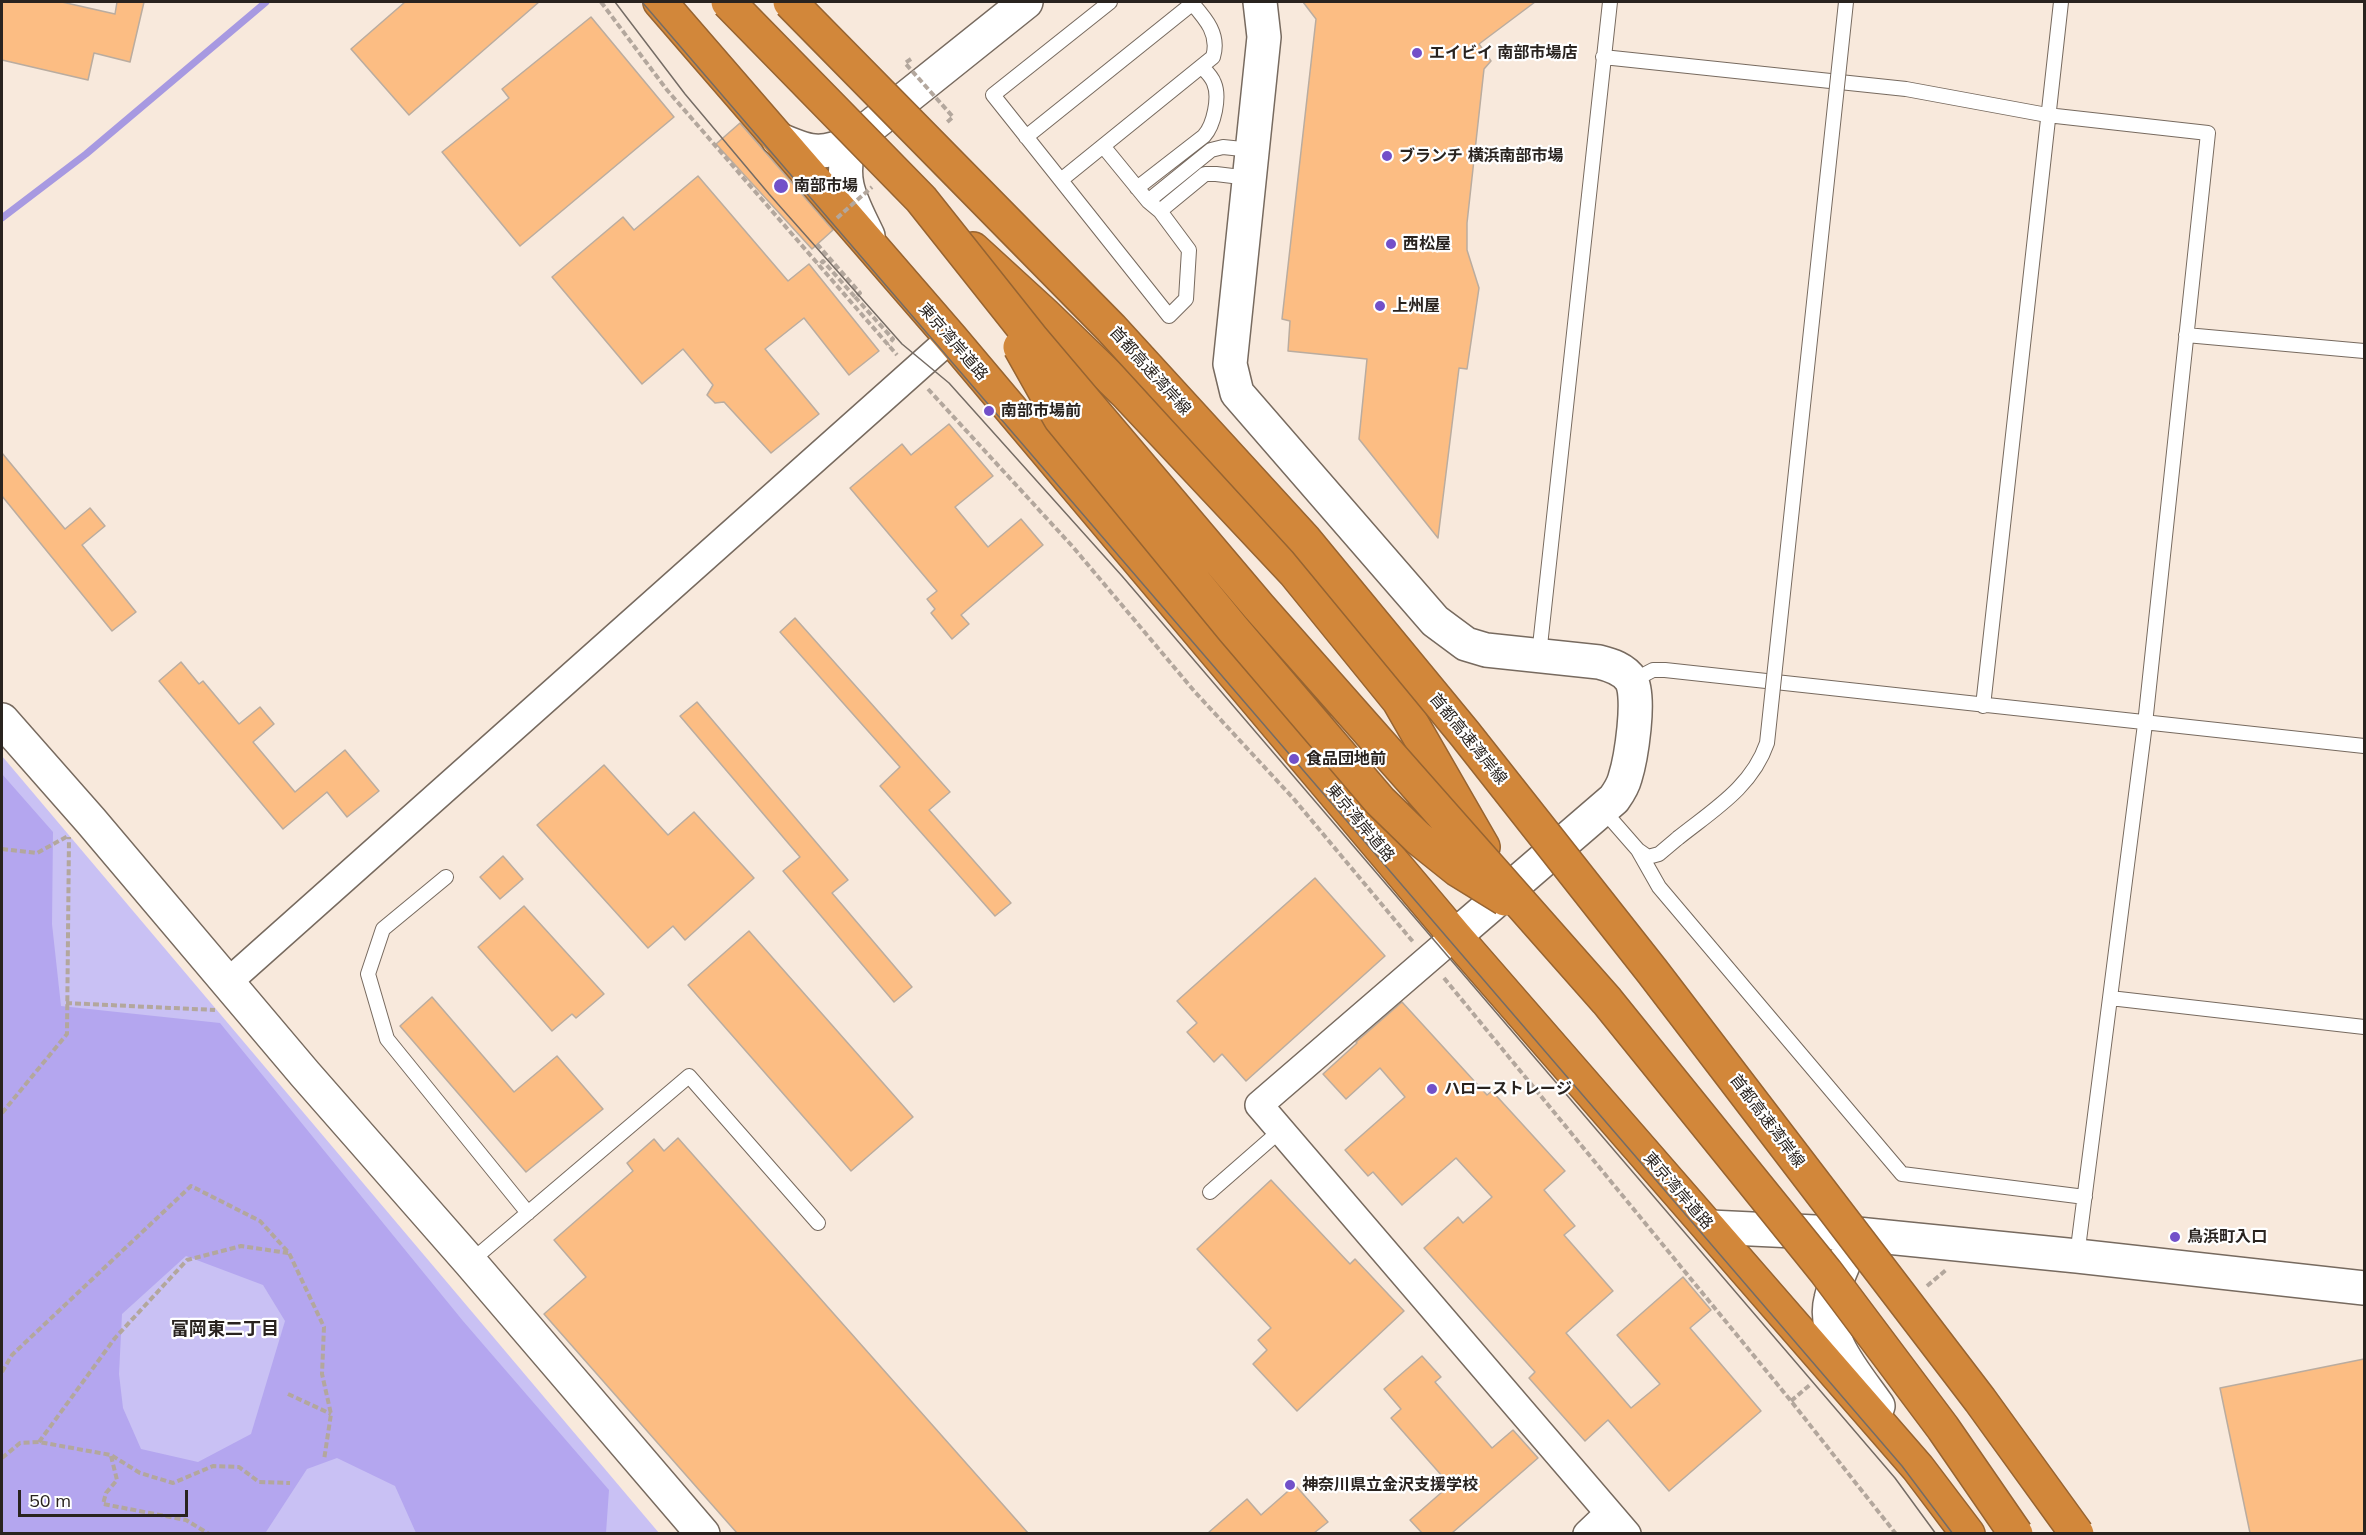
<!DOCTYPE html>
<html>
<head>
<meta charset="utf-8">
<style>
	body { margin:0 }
	#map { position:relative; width:2366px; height:1535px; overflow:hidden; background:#f8e9dc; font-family:Mulish,sans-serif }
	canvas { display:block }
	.frame { position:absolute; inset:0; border:3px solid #29231f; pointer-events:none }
	.scale { position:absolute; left:18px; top:1490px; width:170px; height:27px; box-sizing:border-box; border:3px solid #29231f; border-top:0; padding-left:8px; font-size:18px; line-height:21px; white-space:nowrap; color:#29231f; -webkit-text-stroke:4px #fff; paint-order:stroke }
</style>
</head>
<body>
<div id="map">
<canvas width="2366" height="1535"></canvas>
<div class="frame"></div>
<div class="scale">50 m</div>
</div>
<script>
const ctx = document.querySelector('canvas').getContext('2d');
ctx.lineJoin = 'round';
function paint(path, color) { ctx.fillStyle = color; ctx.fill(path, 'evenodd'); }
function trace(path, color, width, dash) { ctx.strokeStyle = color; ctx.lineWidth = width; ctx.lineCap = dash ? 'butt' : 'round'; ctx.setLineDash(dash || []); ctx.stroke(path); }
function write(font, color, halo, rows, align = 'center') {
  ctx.font = font + ' Mulish,"Noto Sans JP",sans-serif'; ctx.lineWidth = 4.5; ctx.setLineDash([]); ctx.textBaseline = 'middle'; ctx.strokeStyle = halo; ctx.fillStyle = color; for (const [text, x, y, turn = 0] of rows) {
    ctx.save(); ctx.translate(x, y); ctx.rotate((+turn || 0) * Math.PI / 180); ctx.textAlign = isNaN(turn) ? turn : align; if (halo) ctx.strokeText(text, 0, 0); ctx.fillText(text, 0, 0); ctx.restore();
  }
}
const green = new Path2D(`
	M2,756L659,1533H2Z`);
const forest = new Path2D(`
	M2,774L53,832L52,924L61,1006L220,1023L463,1321L609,1490L606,1533H416L395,1486L337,1458L307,1469L266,1532L267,1533H2ZM186,1256L263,1285L285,1321L251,1434L198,1462L141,1449L123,1408L119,1374L122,1314Z`);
const stream = new Path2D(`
	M2,218L86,154L266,2`);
const building = new Path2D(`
	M2,2H62L115,14L117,2H144L130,62L94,53L88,80L2,60Z
	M405,2H539L409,115L351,49Z
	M1303,2H1535L1479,44L1491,61L1484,69L1467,223V250L1479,288L1467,369L1459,368L1438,538L1359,439L1367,359L1288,351L1290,321L1282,319L1316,19Z
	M591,17L674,117L520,246L442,152L509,98L502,89Z
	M740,123L833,230L812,249L716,144Z
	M698,176L788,281L809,264L879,351L849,375L804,318L765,349L819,414L771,453L724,402L715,403L707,395L713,385L683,349L642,384L552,277L623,217L634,230Z
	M949,424L993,476L955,507L988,547L1021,519L1043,545L961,615L969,624L952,639L931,613L935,609L927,599L937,591L850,488L902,444L911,455Z
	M2,453L65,529L90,508L105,526L82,545L136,612L112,631L2,496Z
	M795,618L950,792L929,810L1011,903L995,916L880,786L900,767L780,632Z
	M181,662L199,684L203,681L239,724L260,707L274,724L253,742L295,792L345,750L379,791L347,817L327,792L283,829L159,681Z
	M697,702L848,880L832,893L912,987L894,1002L783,871L800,857L680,716Z
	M604,765L668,835L694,812L754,878L685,940L673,926L648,948L537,825Z
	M503,856L523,879L500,899L480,877Z
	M1315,878L1385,956L1246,1081L1222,1054L1214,1062L1187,1032L1197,1023L1177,1001Z
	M524,906L604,994L576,1018L572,1014L552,1031L478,947Z
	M749,931L913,1117L851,1171L688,985Z
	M432,997L514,1092L557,1056L603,1109L526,1172L400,1026Z
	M1402,1002L1487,1095L1492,1091L1565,1171L1544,1190L1575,1226L1564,1235L1613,1291L1566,1333L1631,1408L1660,1384L1617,1335L1683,1277L1711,1310L1690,1328L1761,1411L1669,1491L1608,1420L1585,1441L1529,1378L1535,1372L1424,1248L1458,1217L1463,1223L1492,1197L1456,1158L1402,1205L1373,1172L1368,1176L1345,1150L1405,1097L1380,1068L1346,1099L1323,1074L1357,1043L1356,1042Z
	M678,1138L1028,1533H737L544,1314L586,1277L554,1240L633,1171L627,1163L654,1139L664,1151Z
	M1271,1180L1350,1264L1355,1259L1404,1311L1297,1411L1253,1364L1267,1350L1258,1340L1271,1328L1197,1249Z
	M1422,1356L1441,1377L1435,1382L1492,1448L1513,1430L1538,1458L1452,1533H1422L1410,1520L1450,1485L1391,1418L1401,1409L1384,1389Z
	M2364,1359V1533H2250L2220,1388Z
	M1295,1485L1328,1522L1314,1533H1208L1247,1499L1261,1515Z`);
const path = new Path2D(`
	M601,2L667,90L897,355
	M817,244L860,293L855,297L823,261L818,266
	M855,297L893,339L888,345
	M928,389L1073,547L1195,692L1293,798L1414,943
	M2,849L37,853L68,836
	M1444,978L1791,1401L1896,1534
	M66,1003L215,1010
	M2,1113L67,1034L69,837
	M1927,1286L1946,1270
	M2,1372L12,1355L191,1186L260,1221L289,1253L324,1327L322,1374L331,1414L324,1460
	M288,1394L331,1414
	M1791,1401L1811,1384
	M39,1442L115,1338L187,1260L241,1246L288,1253
	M111,1456L117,1480L106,1493L103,1504L186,1520L209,1534
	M2,1458L20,1443L39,1442L111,1455L140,1473L173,1483L213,1466L239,1467L259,1482L290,1483`);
const lane = new Path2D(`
	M1603,57L1906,89L2047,115L2208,133L2145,724L2077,1256
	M1026,137L1193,3
	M1103,146L1148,201L1160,211L1189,250L1186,299L1169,316L993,95L1110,2
	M1061,180L1213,57C1220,34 1205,18 1191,2
	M1137,188L1204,136C1214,125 1220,97 1214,83C1212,77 1207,72 1202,67
	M1148,201L1211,150L1223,147L1252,150
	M1160,211L1205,174H1216L1249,178
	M2186,335L2364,351
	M1539,655L1610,2
	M1632,681L1653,670H1665L2364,746
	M1983,706L2061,2
	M1603,810L1638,850L1648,857L1659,854L1678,838
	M1638,850L1659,887L1902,1174L2085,1197
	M446,877L383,929L368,974L387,1039L528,1213
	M2110,998L2364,1027
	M1210,1192L1281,1130
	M470,1262L689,1076L818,1223`);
const street = new Path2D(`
	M1455,936L1259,1105L1627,1534
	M227,983L951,338
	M1587,1534L1609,1513`);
const secondary = new Path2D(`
	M1260,2L1264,37L1230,364L1237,393L1435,621L1466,644L1486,650L1599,662C1611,665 1624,669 1631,680C1641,697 1631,759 1625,778C1623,786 1619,792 1614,799L1455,936
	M778,139C807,152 821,157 851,142L1026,2
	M851,142C837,180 852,202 868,236
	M2,720L91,821L305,1074L470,1262L703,1534
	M1710,1227L1857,1234L2077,1256L2364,1288
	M1857,1234C1848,1255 1836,1277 1831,1299C1821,1337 1858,1377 1878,1406`);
const highway = new Path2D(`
	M660,2L951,338L1455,936L1918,1468L1968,1534
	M973,249L1044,314L1125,392L1295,573L1399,701L1483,847`);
const tram = new Path2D(`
	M615,2L685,94L769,194L902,344L949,383L1122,576L1895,1478L1936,1534
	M642,2L1902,1466L1953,1534`);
const pathBridge = new Path2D(`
	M911,59L905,63L953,117L946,123
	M837,218L872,187`);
const laneBridge = new Path2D(`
	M1678,838C1713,810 1752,787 1767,743L1846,2`);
const highwayBridge = new Path2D(`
	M728,2L921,199L1033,340L1259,607L1607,1001L1826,1272L1943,1428L2016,1534
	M790,2L1111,328L1305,540L1465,734L1652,971L1980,1400L2077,1534
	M1020,347L1060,418L1233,629L1380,801L1418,838L1458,870L1505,899`);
const markers = [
	[1417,53,6,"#7250c9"],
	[1387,156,6,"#7250c9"],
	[781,186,8,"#7250c9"],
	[1391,244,6,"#7250c9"],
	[1380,306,6,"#7250c9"],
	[989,411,6,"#7250c9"],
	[1294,759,6,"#7250c9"],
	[1432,1089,6,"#7250c9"],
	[2175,1237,6,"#7250c9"],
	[1290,1485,6,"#7250c9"]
];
const poiNames = [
	["エイビイ 南部市場店",1429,53],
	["ブランチ 横浜南部市場",1399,156],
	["南部市場",794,186],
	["西松屋",1403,244],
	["上州屋",1392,306],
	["南部市場前",1001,411],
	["食品団地前",1306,759],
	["ハローストレージ",1444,1089],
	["鳥浜町入口",2187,1237],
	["神奈川県立金沢支援学校",1302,1485]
];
const streetNames = [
	["東京湾岸道路",953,342,49],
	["首都高速湾岸線",1150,371,48],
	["首都高速湾岸線",1468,739,51],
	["東京湾岸道路",1360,823,50],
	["首都高速湾岸線",1767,1121,53],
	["東京湾岸道路",1678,1191,49]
];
const neighbourhoodNames = [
	["富岡東二丁目",225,1330]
];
paint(green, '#c9c1f4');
paint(forest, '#b4a6ef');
trace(stream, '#a799e1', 7);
paint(building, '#fcbd83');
trace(building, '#baac9f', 1.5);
trace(lane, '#776a5f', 16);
trace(street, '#776a5f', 30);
trace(secondary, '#776a5f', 36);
trace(highway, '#976431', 36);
trace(path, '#b3a79d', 4, [6, 3]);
trace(lane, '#fff', 14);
trace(street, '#fff', 27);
trace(secondary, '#fff', 33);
trace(highway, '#d2873a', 33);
trace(tram, '#756c65', 1.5);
trace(laneBridge, '#776a5f', 16, []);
trace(highwayBridge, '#976431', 36, []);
trace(pathBridge, '#b3a79d', 4, [6, 3]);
trace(laneBridge, '#fff', 14);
trace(highwayBridge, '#d2873a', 33);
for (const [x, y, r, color] of markers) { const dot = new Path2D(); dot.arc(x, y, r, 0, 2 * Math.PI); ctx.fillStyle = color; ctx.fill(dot); trace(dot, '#fff', 2); }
write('bold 16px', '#29231f', '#fff', poiNames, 'left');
write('16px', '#29231f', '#fff', streetNames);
write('bold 18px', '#29231f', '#fff', neighbourhoodNames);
</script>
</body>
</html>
